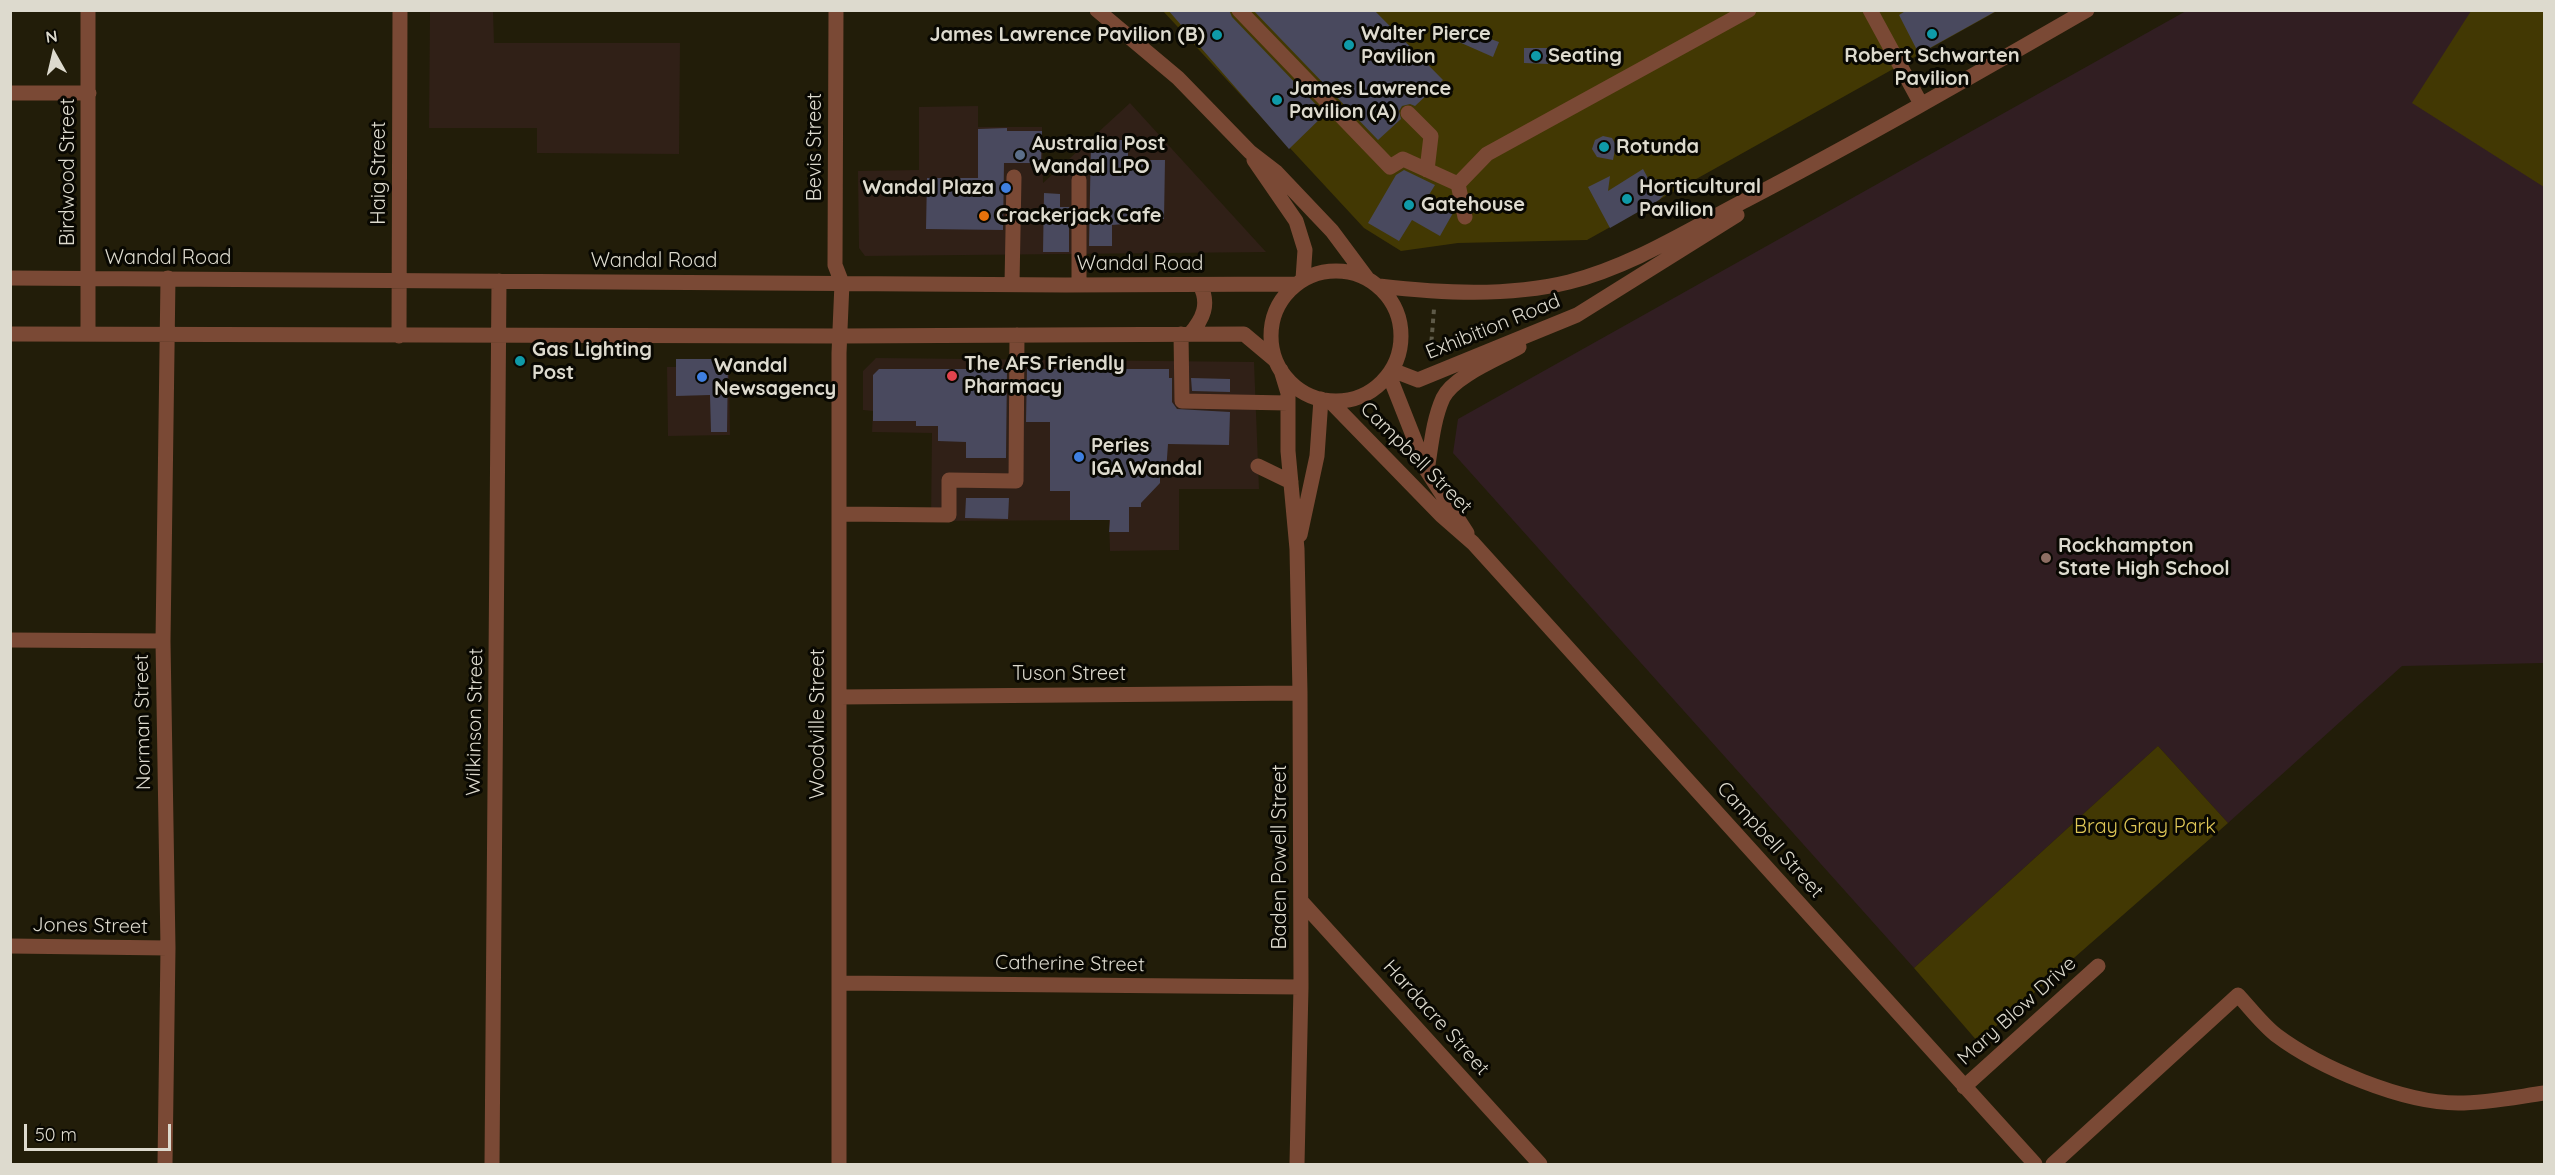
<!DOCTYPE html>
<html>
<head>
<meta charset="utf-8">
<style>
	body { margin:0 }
	#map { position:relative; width:2555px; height:1175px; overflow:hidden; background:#221d09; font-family:Quicksand,sans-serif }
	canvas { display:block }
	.frame { position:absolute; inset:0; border:12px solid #dddace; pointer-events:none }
	.north { position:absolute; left:24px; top:24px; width:60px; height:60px; -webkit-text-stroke:4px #090802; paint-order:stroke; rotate:352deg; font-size:16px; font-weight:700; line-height:24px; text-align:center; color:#dddace }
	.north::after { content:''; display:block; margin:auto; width:21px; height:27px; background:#dddace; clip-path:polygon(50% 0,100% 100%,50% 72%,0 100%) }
	.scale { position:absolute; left:24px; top:1124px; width:147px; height:27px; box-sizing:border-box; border:3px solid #dddace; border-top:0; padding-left:8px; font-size:18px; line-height:21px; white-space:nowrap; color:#dddace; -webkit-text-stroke:4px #090802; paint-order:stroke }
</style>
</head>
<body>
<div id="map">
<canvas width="2555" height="1175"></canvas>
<div class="frame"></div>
<div class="north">N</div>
<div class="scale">50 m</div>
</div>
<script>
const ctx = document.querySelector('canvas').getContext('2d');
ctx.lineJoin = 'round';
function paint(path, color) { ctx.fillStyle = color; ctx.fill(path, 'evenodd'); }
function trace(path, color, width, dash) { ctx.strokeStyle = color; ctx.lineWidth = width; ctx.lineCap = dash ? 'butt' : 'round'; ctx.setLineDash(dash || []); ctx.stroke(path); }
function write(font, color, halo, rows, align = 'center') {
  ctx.font = font + ' Quicksand,sans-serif'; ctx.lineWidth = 6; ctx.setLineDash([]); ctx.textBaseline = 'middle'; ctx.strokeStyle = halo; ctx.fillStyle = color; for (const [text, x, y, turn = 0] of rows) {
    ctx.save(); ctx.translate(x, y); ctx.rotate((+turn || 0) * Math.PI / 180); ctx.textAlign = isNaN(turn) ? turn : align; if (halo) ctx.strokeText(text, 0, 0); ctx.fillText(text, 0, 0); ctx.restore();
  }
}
const commercial = new Path2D(`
	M430,11H493L494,43H680L679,154L537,153V128H429Z
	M1130,103L1266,252L865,256L859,248L858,171L919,170V107L978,106V127H1042L1043,183Z
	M876,358L1254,362L1259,489H1179V550L1110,551L1109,520L931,521L932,433L872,432L873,411L863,410V371Z
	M667,367H729L730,435L668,436Z`);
const education = new Path2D(`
	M2186,11H2544V663L2402,666L2228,823L2158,746L1914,968L1453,453L1458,419Z`);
const green = new Path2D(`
	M1163,11H1997L1587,240L1458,243L1401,251L1364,228Z
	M2471,11H2544V187L2412,103Z
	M2158,746L2228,823L1978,1042L1914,968Z`);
const building = new Path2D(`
	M1168,10H1229L1232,17L1325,114L1289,149Z
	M1253,10H1374L1443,80L1415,106L1410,104L1402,106L1399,111L1401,119L1378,140Z
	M1907,10H1998L1919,54L1899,15Z
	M1466,30L1499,42L1493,57L1459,42Z
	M1524,48H1547L1548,64L1524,63Z
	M1007,128V131H1042L1041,163H1004L1003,230L926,229L927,178H978V129Z
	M1603,136L1612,138L1616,145L1613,160L1597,157L1592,149L1595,140Z
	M1091,140H1128V160H1165L1164,219H1137V223L1112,225V246H1089Z
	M1643,169L1650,182L1657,179L1665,194L1659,200L1610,228L1588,187L1610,176L1608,191Z
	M1404,170L1435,185L1427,198L1453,213L1440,236L1412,220L1399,241L1368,223L1396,175Z
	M1044,193L1060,194V207H1069V252H1043Z
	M676,359H728L727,432H711L710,395L676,396Z
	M879,369H1007L1006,458H966V442L938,441V426H916V421H873V375Z
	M1027,369H1169V378H1172V402L1177,409L1230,412L1229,445L1168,444L1166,472H1160V483L1141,503V507H1129V532H1109L1110,520H1070V491H1050V422H1026Z
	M1191,378L1230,379V392L1192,391Z
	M966,498H1009L1008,519L965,518Z`);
const path = new Path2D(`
	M1430,359L1434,309`);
const minor = new Path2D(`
	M836,10L835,265L842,283L839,353V1164
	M1097,10L1178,78L1250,152L1276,172L1332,231L1367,278
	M1239,10L1390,167L1403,159L1458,184L1465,217
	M1870,10L1921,104
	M10,93H89
	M1408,113L1431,136L1427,170
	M1254,160L1296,221L1305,250L1303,279
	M1458,184L1487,154L1749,10
	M1271 336a65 65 0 1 1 130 0a65 65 0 1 1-130 0Z
	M10,278L1065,285L1297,284
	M1012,284L1014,177
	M1079,285V180
	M1379,286C1440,293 1508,297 1569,282C1632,266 1688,230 1746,200C1861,140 1974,75 2087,10
	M10,334L841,336L1244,334L1275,360
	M88,334V10
	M1181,334L1182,401L1288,403
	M1190,334C1203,319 1210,304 1200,285
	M399,336L400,10
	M1281,370L1288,393V451L1297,549L1300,693L1301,987L1297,1164
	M1392,370L1418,380L1577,315L1737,215
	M1389,375L1427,471L1467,533
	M1330,401L1441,515L1473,543L2035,1164
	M1258,466L1291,482
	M1427,471C1431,447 1433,420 1443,398C1454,376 1498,359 1519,347
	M839,514L949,515V480L1016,481L1017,335
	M1300,535L1317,456L1321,399
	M10,640L163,641
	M839,697L1300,693
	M1301,901L1540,1164
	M10,946L168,948
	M839,983L1301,987
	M1964,1087L2098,966
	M165,1164L168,948L163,641L168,278
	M492,1164L499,281
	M2053,1164L2238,995C2250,1008 2262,1024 2276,1035C2320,1068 2403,1103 2458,1103C2487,1103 2516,1097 2544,1093`);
const markers = [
	[1932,34,6,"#0f9aa8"],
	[1217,35,6,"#0f9aa8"],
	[1349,45,6,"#0f9aa8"],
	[1536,56,6,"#0f9aa8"],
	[1277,100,6,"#0f9aa8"],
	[1604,147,6,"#0f9aa8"],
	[1020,155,6,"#5c6f8a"],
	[1006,188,6,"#3f7fe0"],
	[1627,199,6,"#0f9aa8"],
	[1409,205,6,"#0f9aa8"],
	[984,216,6,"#e8710a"],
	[520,361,6,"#0f9aa8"],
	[952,376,6,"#e0444e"],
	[702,377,6,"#3f7fe0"],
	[1079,457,6,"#3f7fe0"],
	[2046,558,6,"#8d6e63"]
];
const poiNames = [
	["Walter Pierce",1361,34],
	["Pavilion",1361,57],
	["James Lawrence Pavilion (B)",1205,35,"right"],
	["Seating",1548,56],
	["Robert Schwarten",1932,56,"center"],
	["Pavilion",1932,79,"center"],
	["James Lawrence",1289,89],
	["Pavilion (A)",1289,112],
	["Australia Post",1032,144],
	["Wandal LPO",1032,167],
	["Rotunda",1616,147],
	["Horticultural",1639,187],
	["Pavilion",1639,210],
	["Wandal Plaza",994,188,"right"],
	["Gatehouse",1421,205],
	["Crackerjack Cafe",996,216],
	["Gas Lighting",532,350],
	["Post",532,373],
	["The AFS Friendly",964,364],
	["Pharmacy",964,387],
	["Wandal",714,366],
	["Newsagency",714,389],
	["Peries",1091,446],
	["IGA Wandal",1091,469],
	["Rockhampton",2058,546],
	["State High School",2058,569]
];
const streetNames = [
	["Bevis Street",815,147,-90],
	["Birdwood Street",68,172,-90],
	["Haig Street",379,173,-90],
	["Wandal Road",168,258],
	["Wandal Road",654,261],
	["Wandal Road",1140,264],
	["Exhibition Road",1493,327,-22],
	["Campbell Street",1416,458,45],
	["Tuson Street",1069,674],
	["Norman Street",143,722,-91],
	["Wilkinson Street",475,722,-89],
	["Woodville Street",818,724,-90],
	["Campbell Street",1770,840,48],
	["Baden Powell Street",1280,857,-90],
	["Jones Street",90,926,1],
	["Catherine Street",1070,964,1],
	["Mary Blow Drive",2017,1011,-42],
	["Hardacre Street",1436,1018,48]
];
const parkNames = [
	["Bray Gray Park",2145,827]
];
paint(commercial, '#302017');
paint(education, '#311e22');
paint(green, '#423803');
paint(building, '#49495e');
trace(path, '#5e5a48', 4, [4.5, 4.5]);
trace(minor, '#7a4935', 15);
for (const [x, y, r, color] of markers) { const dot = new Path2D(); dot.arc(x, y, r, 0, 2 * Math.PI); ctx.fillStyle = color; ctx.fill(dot); trace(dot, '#090802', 2); }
write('bold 20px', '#dddace', '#090802', poiNames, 'left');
write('20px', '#dddace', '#090802', streetNames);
write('20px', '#dec656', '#090802', parkNames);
</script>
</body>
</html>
